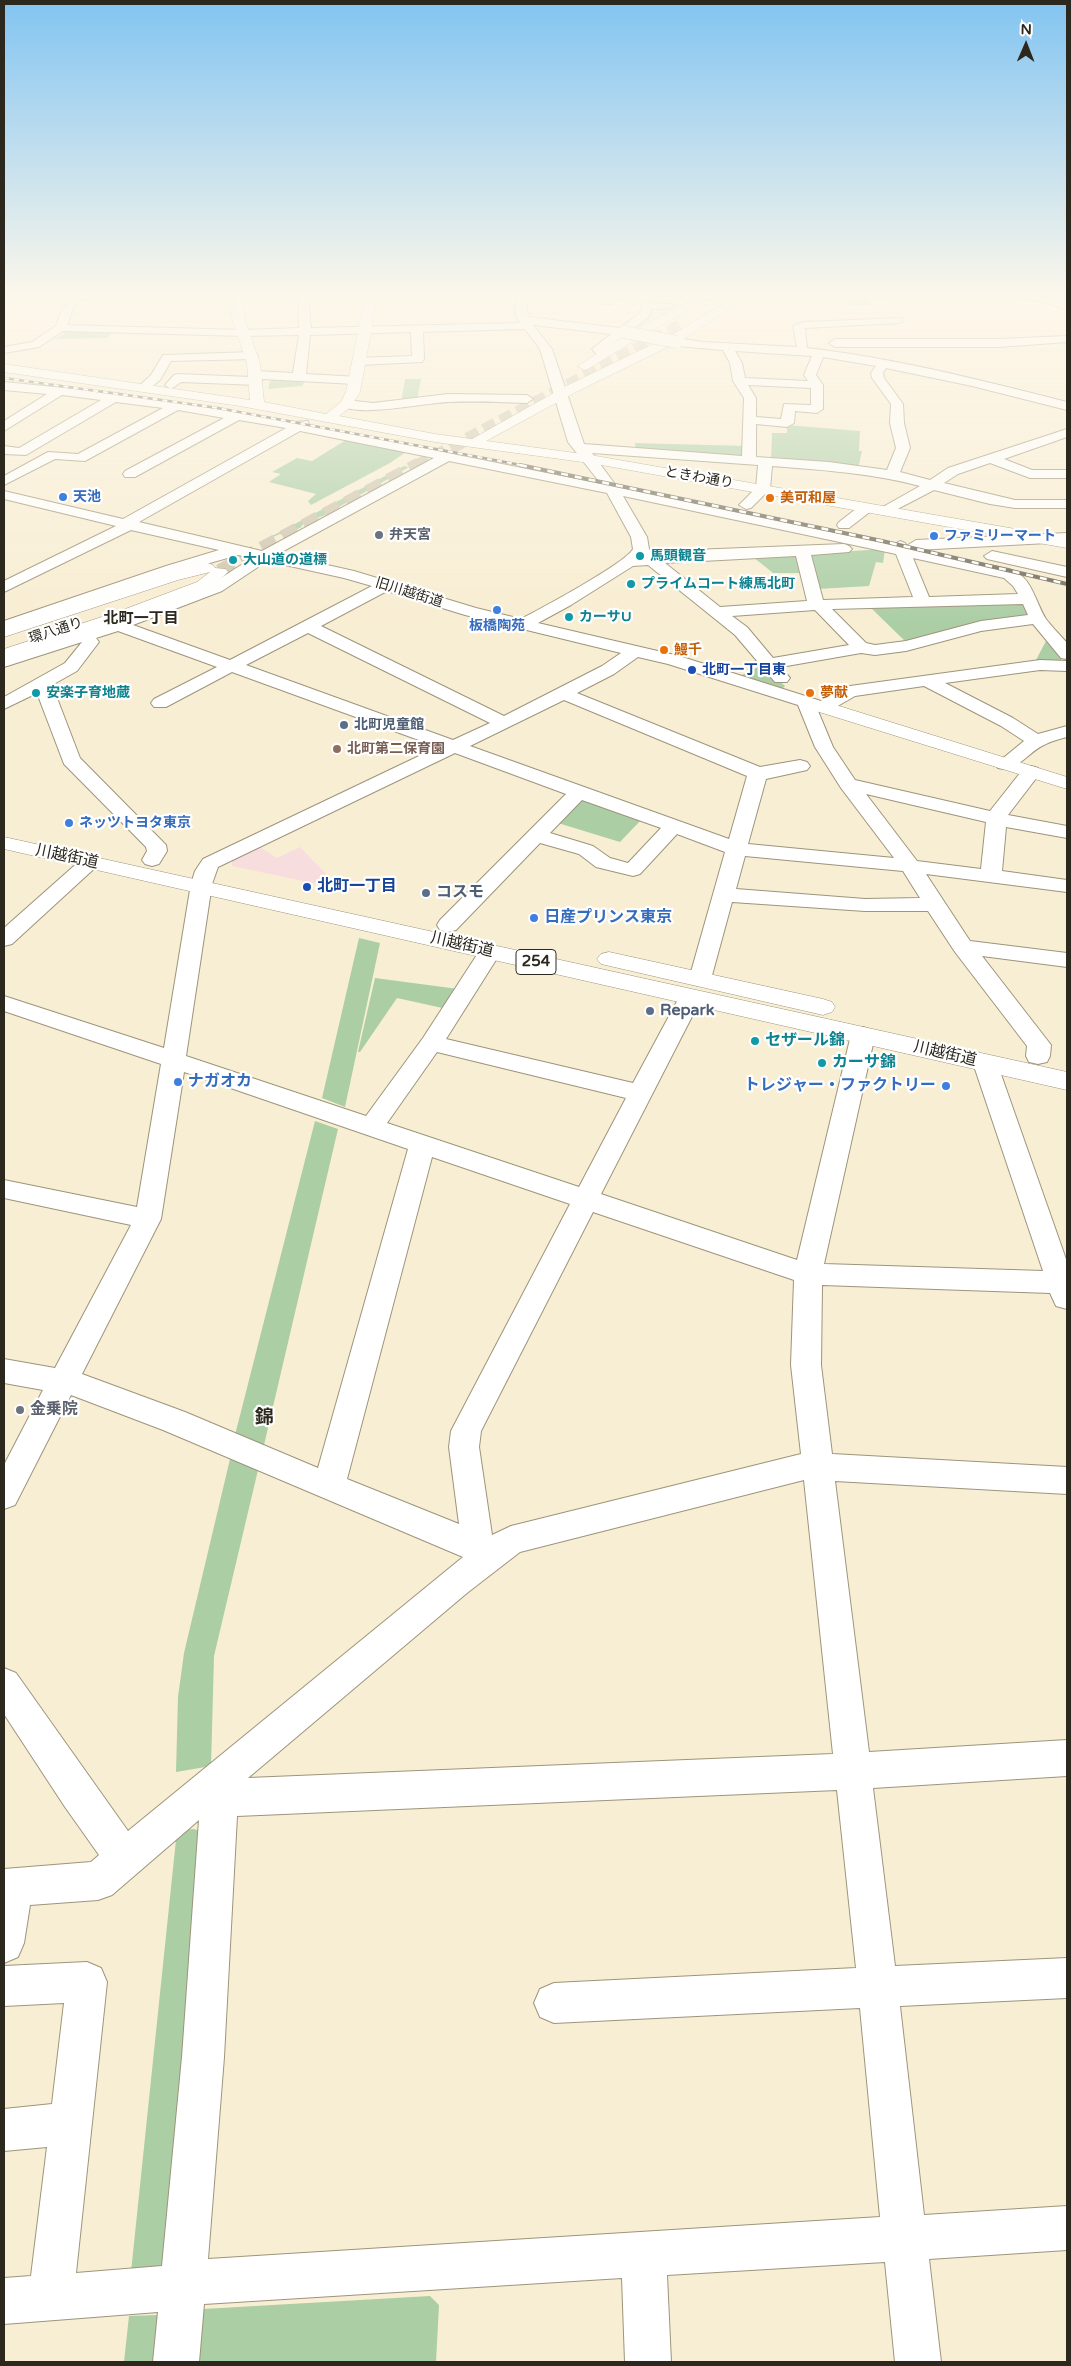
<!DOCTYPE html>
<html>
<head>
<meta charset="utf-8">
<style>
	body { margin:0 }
	#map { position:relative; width:1071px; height:2366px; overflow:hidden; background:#f8eed3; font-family:"Varela Round",sans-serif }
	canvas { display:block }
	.frame { position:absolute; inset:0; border:5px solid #2c281e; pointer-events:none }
	.north { position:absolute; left:1001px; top:20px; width:50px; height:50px; -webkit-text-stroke:4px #fff; paint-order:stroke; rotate:1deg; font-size:14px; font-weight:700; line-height:20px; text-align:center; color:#2c281e }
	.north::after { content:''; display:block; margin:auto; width:18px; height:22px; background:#2c281e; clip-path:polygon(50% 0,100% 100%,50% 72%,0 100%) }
</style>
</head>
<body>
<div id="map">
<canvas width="1071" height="2366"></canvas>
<div class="frame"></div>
<div class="north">N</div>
</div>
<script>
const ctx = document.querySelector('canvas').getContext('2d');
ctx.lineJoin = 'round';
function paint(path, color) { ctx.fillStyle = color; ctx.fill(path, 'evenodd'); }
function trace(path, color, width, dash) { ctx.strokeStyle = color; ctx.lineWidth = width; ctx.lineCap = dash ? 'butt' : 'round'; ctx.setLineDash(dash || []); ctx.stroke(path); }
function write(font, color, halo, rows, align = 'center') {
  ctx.font = font + ' "Varela Round","Noto Sans JP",sans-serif'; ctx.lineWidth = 4.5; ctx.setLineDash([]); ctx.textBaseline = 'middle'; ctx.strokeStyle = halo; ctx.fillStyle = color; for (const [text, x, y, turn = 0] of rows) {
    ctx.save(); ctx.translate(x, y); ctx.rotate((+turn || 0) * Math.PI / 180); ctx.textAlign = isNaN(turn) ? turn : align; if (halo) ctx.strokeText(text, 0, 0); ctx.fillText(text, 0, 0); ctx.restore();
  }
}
const commercial = new Path2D(`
	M258,846L277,858L300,847L341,889L232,866V858Z`);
const green = new Path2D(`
	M886,296L889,299H869L872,305H850L844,297Z
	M67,331L113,332L107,338L56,339Z
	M405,379H421L417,400L401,403Z
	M273,380L305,381L302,386L268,389L270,381Z
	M787,425L860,431L859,451H862L858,469L771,461L772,433H787Z
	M346,440L406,452L390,463L311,505L308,501L316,494L269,482L281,474L272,472L297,458L312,461Z
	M635,443L747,446L746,460L636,450Z
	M404,466L409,467L323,516L306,521L300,528L283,535L280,534L257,544Z
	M885,549L883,563L876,562L869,586L818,589L806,554Z
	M748,553L798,554L804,573H773Z
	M1024,601L1033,614L907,643L870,607Z
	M1046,641L1061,659L1062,662H1035Z
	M762,665L785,686L780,691L738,677Z
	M587,800L642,819L620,842L558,823L579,801Z
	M359,938L380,943L345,1107L322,1098Z
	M375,978L458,989L447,1009L397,998L360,1052H358Z
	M315,1121L338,1129L264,1445L235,1435Z
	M230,1459L258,1470L214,1656L211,1766L176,1772L178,1697L184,1653Z
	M194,1829L206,1833L164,2269L131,2272L177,1830Z
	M430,2296L439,2305L436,2362H191L195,2318L203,2309Z
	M157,2315L164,2326L160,2362H124L129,2316Z`);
const primaryTunnelFar1 = new Path2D(`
	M417,466L680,326`);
const primaryTunnel = new Path2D(`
	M220,572L420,465`);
const minor = new Path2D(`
	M76,293H88L73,309L67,325L243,330L299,328L298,293H308L311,328L520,323C514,313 513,305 518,293H529L526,302L528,317L620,328L639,314L643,303L672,304L674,306L668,309H652L648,318L605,349L609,354L603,358L599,357L592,349L611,334L533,325L552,349L584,444L742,456L744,398L733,381L730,363L723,350L677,346L671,342L677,338L703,342L797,347L793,326L803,322L902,318V322L898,323L805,328L807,348C894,358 981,380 1067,402V410L972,386L886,368L883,373L884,378L903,404L904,423L910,448L900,472L930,480L948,468L1067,429V437L1004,459L1032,470H1067V478H1030L990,463L958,474L944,483L1015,500H1067V508H1015L990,504L934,490L886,515L879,511L881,508L920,486C872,473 822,470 772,466L770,489L751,508L746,509L739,505L756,488L758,465L592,453L617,487L893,545L900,541L905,543L908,548L913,549L908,545L916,540L1067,533V542L916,550L1009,569C1032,575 1035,602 1046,619C1052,627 1060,635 1067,643V659L1061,658L1033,624L981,631L906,651L875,655L861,653L781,667L790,678L787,682H775L735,635L648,565L633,566L571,605L538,623L679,656L821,701L850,686L1040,660L1067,661V671L1040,670L945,683L1013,718L1038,734L1067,726V737C1060,739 1051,741 1044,745C1028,752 1017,773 998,768L996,764L1024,741L1001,726L924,686L855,696L829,711H818L833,747L855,780L990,811L1024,768L1031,766L1038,768L1041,772L1008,815L1067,826V838L1006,827L1002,871L1067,880V892L926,874L970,941L1067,953V967L982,956L1051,1045L1050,1056L1047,1062L1038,1064L1029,1062L1026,1056L1027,1046L955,952L928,911H865L732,902L711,979L708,984L700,986L692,984L689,979L725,852L677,834L640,874L633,876L596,867L579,854L540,843L456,930L448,932L440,930L437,925L440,920L566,794L455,753L218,867L212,884L186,1056L366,1116L423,1038L482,947L490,945L498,947L501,952L446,1039L633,1083L682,992L690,990L698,992L702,997L601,1194L797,1260L851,1035L855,1030L863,1027L871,1030L875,1035L824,1264L1043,1271L973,1063L976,1057L985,1055L994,1057L997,1063L1067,1262V1309L1056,1306L1050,1293L822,1285L821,1365L832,1454L1067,1467V1494L835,1481L869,1752L1067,1740V1776L873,1788L895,1966L1067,1958V1998L900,2006L924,2215L1067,2206V2250L929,2259L941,2362H895L885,2262L667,2275L671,2362H625L622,2278L204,2304L199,2362H153L158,2312L4,2324V2278L31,2276L47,2147L4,2151V2109L52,2104L64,2003L4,2006V1966L87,1962L101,1968L107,1982L76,2273L162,2266L182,2057L199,1820L112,1895L98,1900L30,1905L24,1943L18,1957L4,1963V1869L91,1862L99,1855L65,1807L4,1714V1668L16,1673L128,1831L463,1557L163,1430L71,1395L15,1505L4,1509V1465L43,1390L4,1383V1359L55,1368L131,1225L4,1198V1180L137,1207L161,1064L4,1011V996L164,1048L191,884L195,871L203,859L438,747L232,672L166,707H154L151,703L154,699L217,667L118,631L96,638L99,642L77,671L52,685L80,758L166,845L167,851L159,864L152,866L145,864L142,860L147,851L146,847L64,764L37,693L4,709V697L65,663L82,642L4,667V656L112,621L210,585L252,558L238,555L178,572L4,631V621L166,566L219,550L131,530L4,592V581L116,526L4,499V491L123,519L286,428L239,420L135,477H125L123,474L125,471L224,418L178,410L85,461L55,459L4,485V476L48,452L78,454L163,408L116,402L26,455L4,454V446L19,448L101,400L62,395L4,431V421L47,394L4,390V382L115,393L296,422L308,421L309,425L601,484L568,442L540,349L525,329L423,332L424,359L422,362L359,365L353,361L355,358L412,356L411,332L310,335L306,374L359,377L361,380L355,384L262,379L261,384L257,385L181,382L171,389L165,385L174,375L178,374L251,377L252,372L256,371L293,373L299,335L243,336L63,331L39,347L4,353V347L32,342L56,326L63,308ZM735,351L812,356L804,375L808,381L745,378L742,363ZM823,357L876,366L871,373L872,378L891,404L890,423L896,448L887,470L829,462L756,457V424L787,427L794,423L795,411L817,413L823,409V385L816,375ZM748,385L811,388V405L784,404L781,419L756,417V398ZM300,431L434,458L262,551L139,522ZM449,461L607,493L631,537L633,549C626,563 540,609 521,619L476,608L354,571L278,554ZM623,496L896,554L913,597L823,600L811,555L849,552L852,549L849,546L844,544L693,550L655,555L649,549L647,537ZM796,556L807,601L720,607L665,563ZM913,558L1004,578L1013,586L1018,594L929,597ZM267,561L344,578L372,586L230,660L133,625L222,591ZM387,591L465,615L621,653L602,666L504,716L321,626ZM1023,604L1028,615L981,621L906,641L875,645L866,643L832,609ZM815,610L849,645L773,658L747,627L732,616ZM308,633L490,723L453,740L246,665ZM638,657L668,664L798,705L815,747L841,788L894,858L748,844L766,779L807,770L810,766L807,762L800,760L760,767L577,693L614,674ZM564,700L747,776L729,839L470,746ZM866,794L986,822L981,869L917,861ZM582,800L661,828L628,863L610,858L593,846L550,833ZM745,856L903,871L920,898L865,899L736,889ZM437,1052L626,1098L579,1187L387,1123ZM184,1072L408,1149L318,1468L185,1412L82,1374L161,1219ZM432,1157L570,1204L451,1431L449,1447L459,1524L347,1479ZM593,1212L794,1280L791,1365L801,1454L511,1526L492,1535L479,1447L481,1431ZM804,1480L833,1754L248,1778L467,1593L520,1552ZM837,1790L856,1968L554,1983L540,1989L534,2003L540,2017L554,2023L860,2008L880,2217L208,2259L224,2057L237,1816Z
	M614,293H627L611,304H603V300Z
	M1010,293H1030L1067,303V309Z
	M1067,336V342L999,347H835L829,343L835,339H999Z
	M252,352L256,353L258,356L256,359L171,361L160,380L148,390H140L138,387L151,375L163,355Z
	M448,394L527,395L533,399L527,403C501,402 475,401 450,402C429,402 353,419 340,404L346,400L373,403Z
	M866,504L873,508L871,511L849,528H839L837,525L839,522L861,505Z
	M992,551L1067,567V577L987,559L984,556Z
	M90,856L97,858L100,862L97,866L12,944L4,946V928L83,858Z`);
const tertiary = new Path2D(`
	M233,293H245L244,318L260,363L264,402L326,414L341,402L346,392L366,293H378L360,392L351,407L339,416L435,434L590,455L1067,538V548L590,463L435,442L240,406L4,372V364L250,400L247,363L232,318Z
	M823,701L1067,777V789L816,711L814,707L816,703Z`);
const primary = new Path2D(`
	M706,293H720L637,339L588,369L584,370L578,366L629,333Z
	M740,293H754L682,340L576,392L477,446H467L465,443L566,386L674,334Z
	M207,563L213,565L215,568L226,569L228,572L209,590L132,619L4,660V649L120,611L197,582L210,572L178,580L4,637V626L167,573Z`);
const trunk = new Path2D(`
	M4,837L1067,1072V1090L4,849Z
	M609,952L823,999L832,1002L835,1007L832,1012L823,1015L601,964L597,959L601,954Z`);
const railFar1 = new Path2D(`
	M4,378L218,408L526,466`);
const rail = new Path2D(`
	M520,465L882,541L1067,584`);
const minorBridge = new Path2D(`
	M624,332L677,342`);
const markers = [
	[63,497,5,"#3f7fe0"],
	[770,498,5,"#e8710a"],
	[379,535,5,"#6b7280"],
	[934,536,5,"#3f7fe0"],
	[640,556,5,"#0f9aa8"],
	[233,560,5,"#0f9aa8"],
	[631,584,5,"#0f9aa8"],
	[497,610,5,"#3f7fe0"],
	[569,617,5,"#0f9aa8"],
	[664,650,5,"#e8710a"],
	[692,670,5,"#1a4fb4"],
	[36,693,5,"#0f9aa8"],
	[810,693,5,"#e8710a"],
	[344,725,5,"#5c6f8a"],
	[337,749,5,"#8d6e63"],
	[69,823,5,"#3f7fe0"],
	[307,887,5,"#1a4fb4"],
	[426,893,5,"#5c6f8a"],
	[534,918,5,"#3f7fe0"],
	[650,1011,5,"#5c6f8a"],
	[755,1041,5,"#0f9aa8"],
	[822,1063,5,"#0f9aa8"],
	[178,1082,5,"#3f7fe0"],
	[946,1086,5,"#3f7fe0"],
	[20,1410,5,"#6b7280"]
];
const farStreetnames = [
	["ときわ通り",699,478,10],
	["旧川越街道",409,593,17],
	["環八通り",56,631,-18]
];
const farShopnames = [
	["天池",73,497],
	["ファミリーマート",944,536],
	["板橋陶苑",497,626,"center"],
	["ネッツトヨタ東京",79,823]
];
const farFoodnames = [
	["美可和屋",780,498],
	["鰻千",674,650],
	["夢献",820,693]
];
const farWorshipnames = [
	["弁天宮",389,535]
];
const farCulturenames = [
	["馬頭観音",650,556],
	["大山道の道標",243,560],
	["プライムコート練馬北町",641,584],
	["カーサU",579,617],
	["安楽子育地蔵",46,693]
];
const farTransitnames = [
	["北町一丁目東",702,670]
];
const farServicenames = [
	["北町児童館",354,725]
];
const farEducationnames = [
	["北町第二保育園",347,749]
];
const farNeighbourhoodnames = [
	["北町一丁目",141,619]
];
const shields = [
	[536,962,40]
];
const shieldNames = [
	["254",536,962]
];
const streetNames = [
	["川越街道",67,857,12],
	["川越街道",462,945,13],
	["川越街道",945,1054,13]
];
const transitNames = [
	["北町一丁目",317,887]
];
const serviceNames = [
	["コスモ",436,893],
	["Repark",660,1011]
];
const shopNames = [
	["日産プリンス東京",544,918],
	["ナガオカ",188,1082],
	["トレジャー・ファクトリー",936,1086,"right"]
];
const cultureNames = [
	["セザール錦",765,1041],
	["カーサ錦",832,1063]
];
const worshipNames = [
	["金乗院",30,1410]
];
const quarterNames = [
	["錦",264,1418]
];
paint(commercial, '#f8ddde');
paint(green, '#abcea5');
trace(primaryTunnelFar1, '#cfc6af', 13, [13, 6]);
trace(primaryTunnel, '#cfc6af', 16, [16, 8]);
trace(minor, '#9d947b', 2);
trace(tertiary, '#9d947b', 1);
trace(primary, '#9d947b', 1);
trace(trunk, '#9d947b', 1);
paint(minor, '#fff');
paint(tertiary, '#fff');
paint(primary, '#fff');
paint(trunk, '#fff');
trace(railFar1, '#746e5e', 2.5);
trace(rail, '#746e5e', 4);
trace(railFar1, '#fff', 2, [5]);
trace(rail, '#fff', 2.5, [7]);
trace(minorBridge, '#9d947b', 13, []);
trace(minorBridge, '#fff', 12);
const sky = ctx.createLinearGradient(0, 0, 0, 625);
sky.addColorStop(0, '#82c4f1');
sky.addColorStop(0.47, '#fcf7eb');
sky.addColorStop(1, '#fcf7eb00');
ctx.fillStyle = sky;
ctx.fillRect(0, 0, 1071, 625);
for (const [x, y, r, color] of markers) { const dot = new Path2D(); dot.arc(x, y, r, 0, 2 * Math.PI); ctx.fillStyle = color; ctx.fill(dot); trace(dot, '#fff', 2); }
write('14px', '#2c281e', '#fff', farStreetnames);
write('bold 14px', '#366cbe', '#fff', farShopnames, 'left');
write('bold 14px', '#c56008', '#fff', farFoodnames, 'left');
write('bold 14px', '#5b616d', '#fff', farWorshipnames, 'left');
write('bold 14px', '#0d838f', '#fff', farCulturenames, 'left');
write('bold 14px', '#164399', '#fff', farTransitnames, 'left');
write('bold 14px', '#4e5e75', '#fff', farServicenames, 'left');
write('bold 14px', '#785e54', '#fff', farEducationnames, 'left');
write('bold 15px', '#2c281e', '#fff', farNeighbourhoodnames);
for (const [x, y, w] of shields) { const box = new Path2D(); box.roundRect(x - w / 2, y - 12.5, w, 25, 4); ctx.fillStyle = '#fff'; ctx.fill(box); trace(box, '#2c281e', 1); }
write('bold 15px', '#2c281e', null, shieldNames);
write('16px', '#2c281e', '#fff', streetNames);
write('bold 16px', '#164399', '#fff', transitNames, 'left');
write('bold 16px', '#4e5e75', '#fff', serviceNames, 'left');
write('bold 16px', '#366cbe', '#fff', shopNames, 'left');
write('bold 16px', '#0d838f', '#fff', cultureNames, 'left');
write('bold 16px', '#5b616d', '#fff', worshipNames, 'left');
write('bold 19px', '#2c281e', '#fff', quarterNames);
</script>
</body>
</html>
